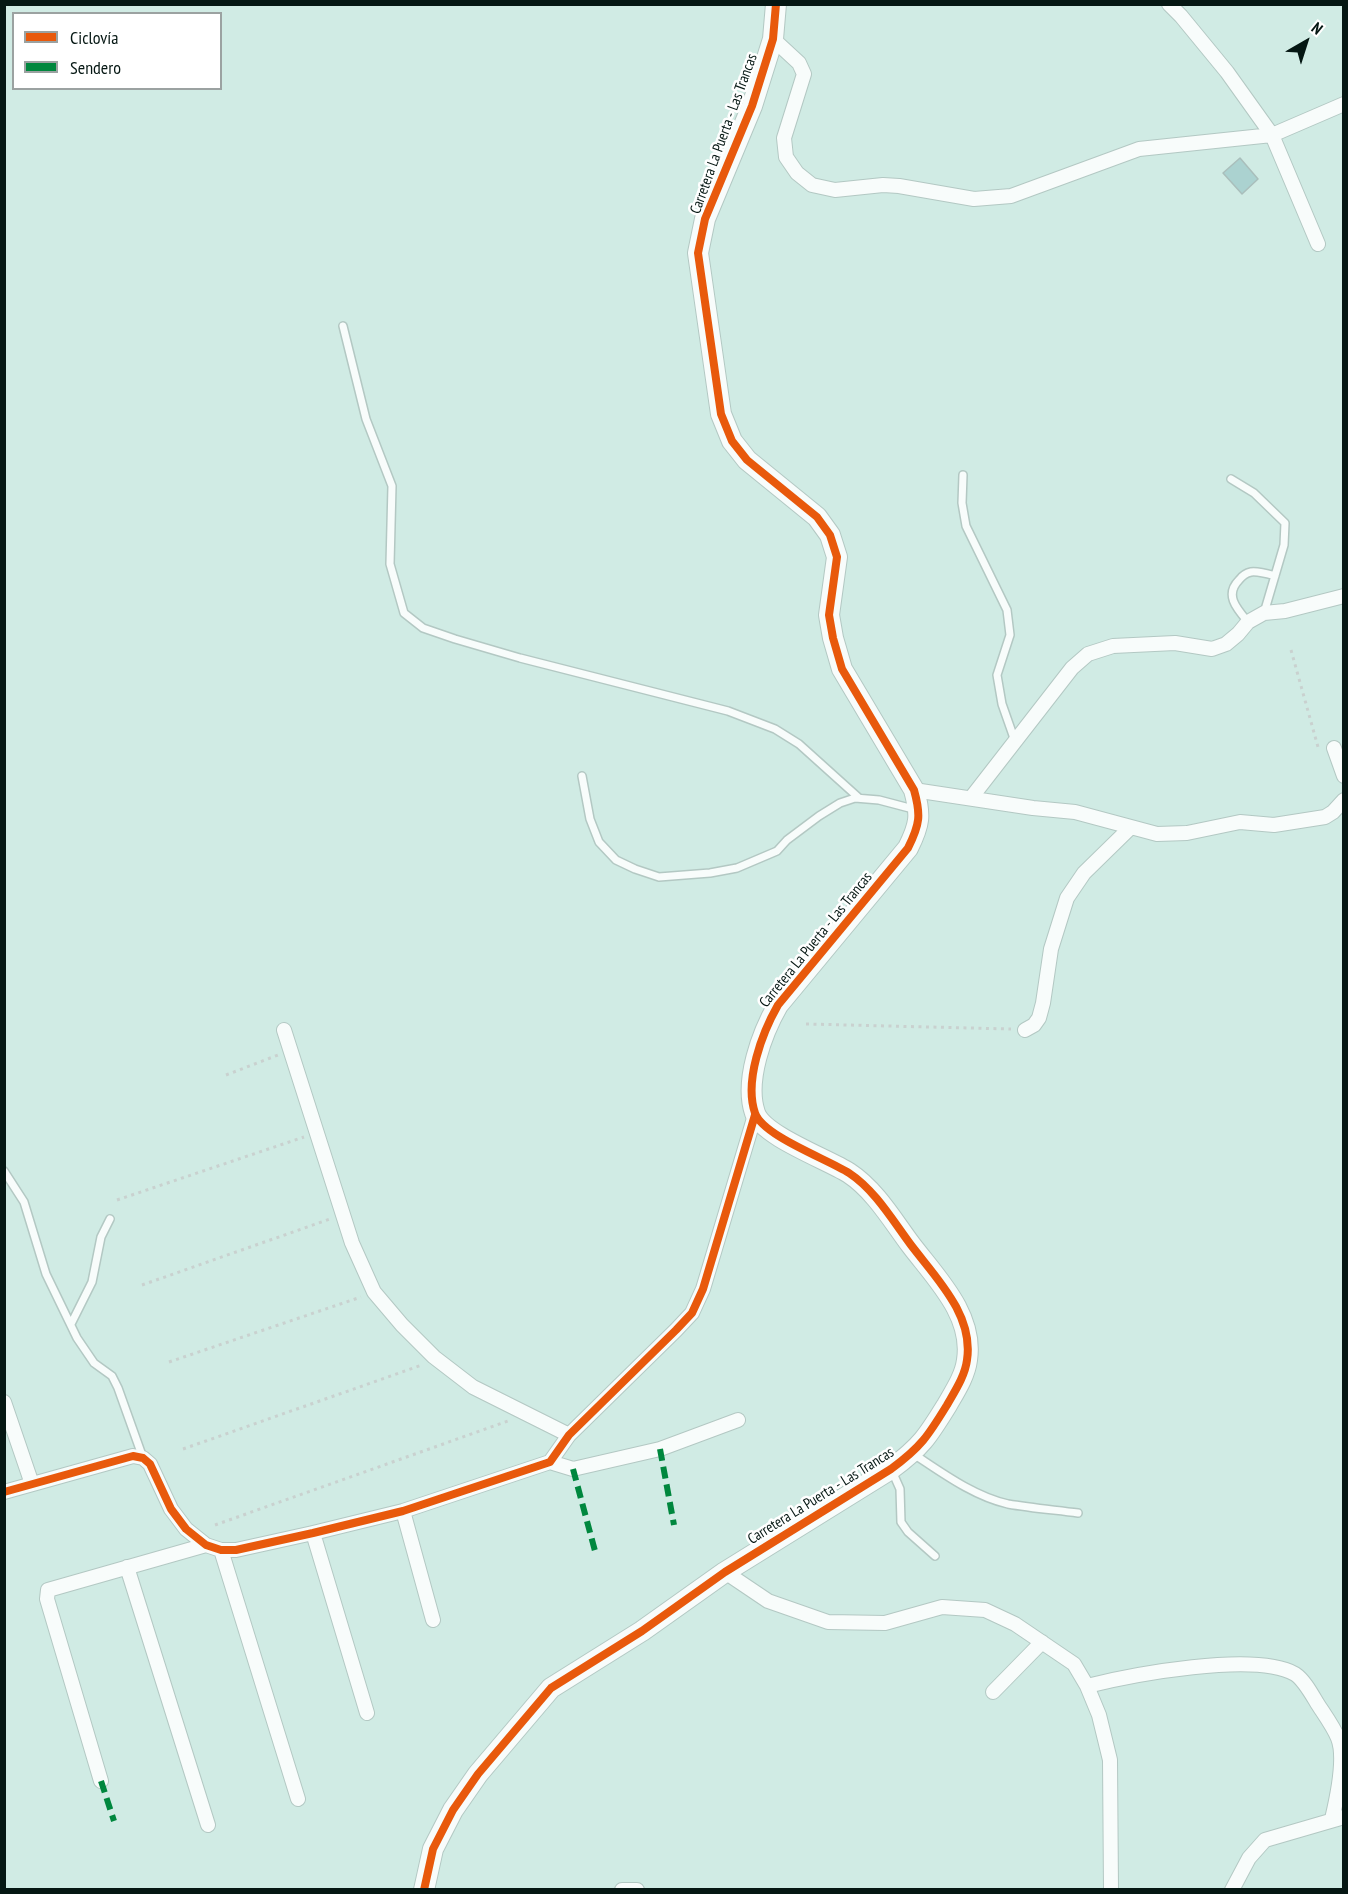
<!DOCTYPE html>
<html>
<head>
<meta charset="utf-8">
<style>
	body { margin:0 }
	#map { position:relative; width:1348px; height:1894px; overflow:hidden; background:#d0ebe4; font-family:"PT Sans Narrow",sans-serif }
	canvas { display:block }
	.frame { position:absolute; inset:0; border:6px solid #051713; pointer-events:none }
	.legend { position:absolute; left:12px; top:12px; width:210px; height:78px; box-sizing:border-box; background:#fff; border:2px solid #9ba2a1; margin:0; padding:8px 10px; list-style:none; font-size:18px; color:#051713 }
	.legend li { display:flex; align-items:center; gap:12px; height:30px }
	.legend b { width:30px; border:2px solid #9ba2a1 }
	.north { position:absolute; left:1276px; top:12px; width:60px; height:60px; -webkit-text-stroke:4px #fff; paint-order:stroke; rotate:39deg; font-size:16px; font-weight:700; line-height:24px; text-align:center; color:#051713 }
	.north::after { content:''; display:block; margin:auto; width:21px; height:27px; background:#051713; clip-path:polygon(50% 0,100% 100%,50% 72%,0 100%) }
</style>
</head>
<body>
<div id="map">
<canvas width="1348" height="1894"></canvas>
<div class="frame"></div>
<ul class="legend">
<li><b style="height:8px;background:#e8590c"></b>Ciclovía</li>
<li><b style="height:8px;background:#00873e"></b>Sendero</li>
</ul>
<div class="north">N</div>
</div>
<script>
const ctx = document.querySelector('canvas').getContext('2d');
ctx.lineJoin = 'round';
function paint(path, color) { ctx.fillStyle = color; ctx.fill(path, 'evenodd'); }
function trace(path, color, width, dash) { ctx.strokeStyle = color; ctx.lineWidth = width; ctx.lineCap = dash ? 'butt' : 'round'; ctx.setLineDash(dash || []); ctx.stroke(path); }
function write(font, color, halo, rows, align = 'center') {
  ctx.font = font + ' "PT Sans Narrow",sans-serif'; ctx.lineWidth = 5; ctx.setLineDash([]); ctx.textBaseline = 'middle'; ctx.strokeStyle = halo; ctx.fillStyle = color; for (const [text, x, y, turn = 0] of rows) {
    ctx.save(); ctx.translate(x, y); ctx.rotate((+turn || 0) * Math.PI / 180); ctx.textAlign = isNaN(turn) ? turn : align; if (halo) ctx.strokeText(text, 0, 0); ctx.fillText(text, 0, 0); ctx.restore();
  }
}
const building = new Path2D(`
	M1240,158L1258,179L1242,194L1223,173Z`);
const path = new Path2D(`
	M1291,650L1318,747
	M806,1024L1011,1029
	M226,1075L278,1055
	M117,1200L304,1137
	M142,1285L330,1219
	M169,1362L361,1297
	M183,1449L422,1365
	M215,1525L508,1421`);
const lane = new Path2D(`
	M343,326L366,419L392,486L390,564L404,613L423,628L455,639L520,658L728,711L775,729L799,744L859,798
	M963,475L962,503L966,526L1007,610L1010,635L997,675L1002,704L1015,741
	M1231,479L1254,493L1285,523L1284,545L1264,613
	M1248,622C1237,609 1224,595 1239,580C1242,576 1246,573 1251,572C1258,571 1268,574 1275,576
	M582,776L590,819L599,842L616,860L635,869L659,877L710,873L737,868L777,851L787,840L819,816L840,803L855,798L879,800L917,810
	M4,1171L24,1202L46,1274L77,1338L94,1363L112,1376L118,1388L143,1458
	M71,1324L92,1282L101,1237L110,1219
	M912,1453C941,1472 973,1496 1008,1504C1031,1508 1055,1510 1078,1513
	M892,1471L900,1489L901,1522L908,1532L935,1556`);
const street = new Path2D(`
	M1169,4L1181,16L1227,72L1272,135L1318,244
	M773,39L799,63L804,74L784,138L786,157L797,173L812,185L835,190L883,185L899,186L974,199L1011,196L1139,149L1272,135L1344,104
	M1334,748L1344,776
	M914,790L1033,808L1075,812L1157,834L1187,833L1240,822L1274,825L1325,817L1333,812L1344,800
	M971,798L1072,668L1088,654L1113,646L1175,643L1212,649L1226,644L1238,634L1248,622L1264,613L1285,611L1344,596
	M284,1030L352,1243L374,1292L402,1325L434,1357L473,1387L569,1435
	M1025,1030L1034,1025L1039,1018L1043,1003L1051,949L1067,898L1084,873L1130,828
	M4,1402L32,1484
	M550,1462L573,1469L660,1449L738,1420
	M4,1492L133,1456L143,1458L150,1464L171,1509L186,1529L206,1545L221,1550H236L313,1533L403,1511L550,1462L569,1435L676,1330L692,1313L703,1289L755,1115
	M403,1511L433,1620
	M313,1533L367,1713
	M221,1550L298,1799
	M127,1567L208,1825
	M725,1572L768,1601L828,1622L885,1623L942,1607L985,1610L1015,1624L1074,1664L1087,1686C1131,1675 1255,1651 1295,1674C1304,1680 1311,1693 1317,1703C1324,1714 1333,1726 1338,1738C1346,1758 1337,1798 1332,1819
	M1087,1686L1099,1715L1110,1760L1111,1890
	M993,1692L1042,1642
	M101,1781L47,1599L48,1590L206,1545
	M622,1890H637
	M1232,1890L1249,1858L1265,1840L1344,1817`);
const secondary = new Path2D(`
	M424,1890L433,1849L453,1810L478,1774L551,1688L642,1631L725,1572L891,1469C921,1447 928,1436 947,1405C955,1391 965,1376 967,1360C974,1315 936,1278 911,1245C893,1221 875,1190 849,1173C827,1159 763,1136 755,1113C744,1081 762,1033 778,1005L908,848C920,824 921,815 914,790L842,669L833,638L829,615L837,557L830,535L817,517L747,460L732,441L721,414L698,253L705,219L752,106L773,39L776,4`);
const quiet = new Path2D(`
	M660,1449L674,1525
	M573,1469L595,1551
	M101,1781L114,1821`);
const cycleway = new Path2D(`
	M4,1492L133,1456L143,1458L150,1464L171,1509L186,1529L206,1545L221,1550H236L313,1533L403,1511L550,1462L569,1435L676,1330L692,1313L703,1289L755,1115
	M424,1890L433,1849L453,1810L478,1774L551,1688L642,1631L725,1572L891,1469C921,1447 928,1436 947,1405C955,1391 965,1376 967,1360C974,1315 936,1278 911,1245C893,1221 875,1190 849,1173C827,1159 763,1136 755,1113C744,1081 762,1033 778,1005L908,848C920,824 921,815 914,790L842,669L833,638L829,615L837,557L830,535L817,517L747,460L732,441L721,414L698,253L705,219L752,106L773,39L776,4`);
const streetNames = [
	["Carretera La Puerta - Las Trancas",724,134,-70],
	["Carretera La Puerta - Las Trancas",816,940,-51],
	["Carretera La Puerta - Las Trancas",821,1496,-32]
];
paint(building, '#abd2d0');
trace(building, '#a9bebb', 1.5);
trace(lane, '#b3c8c3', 10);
trace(street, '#b3c8c3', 16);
trace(secondary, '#b3c8c3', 22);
trace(path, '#c9d1cf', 3, [3, 4.5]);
trace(lane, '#f8fcfb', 7);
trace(street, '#f8fcfb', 14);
trace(secondary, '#f8fcfb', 20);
trace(quiet, '#00873e', 6, [12, 6]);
trace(cycleway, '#e8590c', 8);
write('15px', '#051713', '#fff', streetNames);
</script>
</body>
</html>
